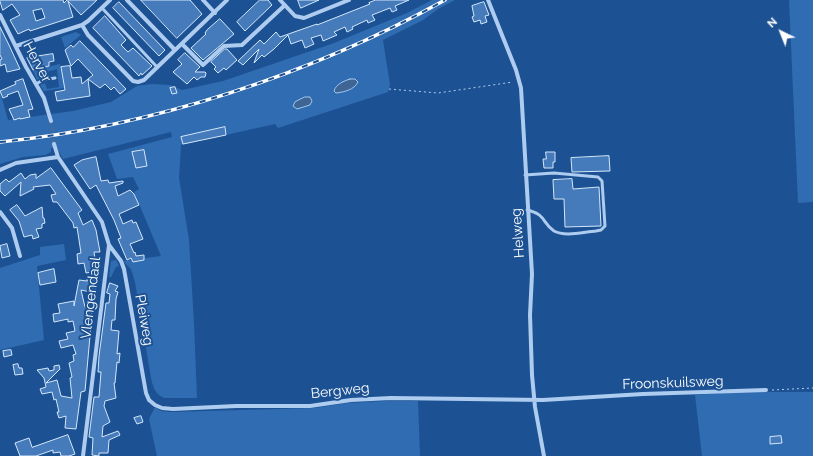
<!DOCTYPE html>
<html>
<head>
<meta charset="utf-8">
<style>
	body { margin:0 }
	#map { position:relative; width:813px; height:456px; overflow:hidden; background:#1c5293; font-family:Raleway,sans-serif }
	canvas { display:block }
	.north { position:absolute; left:761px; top:12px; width:40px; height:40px; -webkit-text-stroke:3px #1c5293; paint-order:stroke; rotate:317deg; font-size:11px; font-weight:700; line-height:16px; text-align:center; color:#fff }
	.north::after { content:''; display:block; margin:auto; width:14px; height:18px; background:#fff; clip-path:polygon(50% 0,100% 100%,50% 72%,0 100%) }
</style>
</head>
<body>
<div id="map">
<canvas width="813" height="456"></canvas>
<div class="north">N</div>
</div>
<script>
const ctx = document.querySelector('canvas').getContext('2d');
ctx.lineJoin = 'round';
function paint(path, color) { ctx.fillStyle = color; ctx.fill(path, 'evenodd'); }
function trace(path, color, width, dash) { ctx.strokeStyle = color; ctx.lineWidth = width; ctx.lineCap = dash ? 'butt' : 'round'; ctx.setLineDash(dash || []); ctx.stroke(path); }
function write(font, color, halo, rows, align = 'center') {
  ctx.font = font + ' Raleway,sans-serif'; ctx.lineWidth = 4; ctx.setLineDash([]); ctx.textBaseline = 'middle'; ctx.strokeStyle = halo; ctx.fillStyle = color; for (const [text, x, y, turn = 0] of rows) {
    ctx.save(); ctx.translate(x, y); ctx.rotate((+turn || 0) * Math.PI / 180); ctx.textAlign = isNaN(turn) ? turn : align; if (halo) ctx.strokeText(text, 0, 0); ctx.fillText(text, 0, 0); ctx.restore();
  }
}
const green = new Path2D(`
	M432,0H455L438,9L423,20L383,40L390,85L388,92L278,128L275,124L181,145L179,178L189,240L194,323L197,398H164C155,394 153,387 151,378L135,282L131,269L123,261L161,256L134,192L139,189L133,177L117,179L108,154L172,137L171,132L63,159L57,148H51V152L45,155L23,157L0,164V91L8,120L73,111L111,102L137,86L152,84L170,85L182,90L223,81L334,43L407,13Z
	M789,0H813V202L798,203Z
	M76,32L81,35L65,48L61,37Z
	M60,64L64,86L71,85V87L44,91L40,85L45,83L47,89L59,87L57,69L43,73L44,76L37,80L33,70Z
	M64,244L66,260L37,266L44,340L0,350V268L40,255V247Z
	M116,260L119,266L116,267L111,277H109L111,261Z
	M735,392H813V456H702L695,395Z
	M385,401H418L420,456H157L149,419L155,407L161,411L170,412L315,408L347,403Z`);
const water = new Path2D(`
	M350,79H355L358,82C354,90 344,92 336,93L334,91C336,84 344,81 350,79Z
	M305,97H310L312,101L310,105L297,109L293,106L295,102Z`);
const building = new Path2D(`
	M0,0H63L64,3L67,0H97L81,15L68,1L73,17L30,31L29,29L18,34L10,20L20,15L12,4L3,10ZM42,9L45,18L36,21L33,11Z
	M141,0H190L202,14L177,38Z
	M260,0H268L272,5L245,31L237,22Z
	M298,0H319L301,8Z
	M376,0H409L395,6L397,10L392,12L390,8L372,15L375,20L368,23L367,20L352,27L353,29L347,32L345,27L334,32L337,35L323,41L321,35L311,38L314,44L305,48L302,40L291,44L288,35L274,49L264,57L262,55L254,63L259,49L243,65L238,61L260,40L264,44L276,32L280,37L317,24V25L370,4L369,3Z
	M119,2L165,50L159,56L113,8Z
	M484,2L489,15L485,16L487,22L481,24L480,20L474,22L472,17L474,16L472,6Z
	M105,16L126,40L121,45L128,52L133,48L152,66L142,75L141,73L139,76L93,28Z
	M220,19L234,34L203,60L191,48L206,34L205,33L207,30Z
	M0,27L9,45L20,69L7,72L5,64L0,66V60L2,59L0,55Z
	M80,41L126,89L120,94L114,87L111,90L105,84L100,88L88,79L93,75L78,59L71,66L65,50L71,45L73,47Z
	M225,49H227L237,60L226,70L224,68L218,73L214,69L216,67L211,62Z
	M185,53L200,67L195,72H205L206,73L205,77H201L197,80L194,77L187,84L173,72L182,64L178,60Z
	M53,54L54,61L49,62V66L33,70L27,58Z
	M70,66L72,78L81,77L82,84L88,79L90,96L57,101L55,92L65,90L61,67Z
	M23,79L33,109L28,110L30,117L20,119V118L14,120L9,109L23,105L18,91L7,95L8,96L3,98L0,91L16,84L15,82Z
	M175,87L177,93L172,94L170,88Z
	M225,127L226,135L183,144L181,137Z
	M144,150L147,166L136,168L132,152Z
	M546,152H555V162H553V168H544L543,159H546Z
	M609,156L610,171L572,172L571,158Z
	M96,157L101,181L108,180L109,183L123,181V183L115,186L118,196L130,190L134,194L139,205L119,214L123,224L132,220L133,223L136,222L143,239L130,244L134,253L135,252L136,256L144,255V260L133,262L131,258L127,260L118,239L121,238L114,220L96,185L90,189L74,165L82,160Z
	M51,168L82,210L78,213L83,225L92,220L96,230L100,252H94L97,271L86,273L84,263L78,264L77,254L81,253L77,227L74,228L73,223L57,202H53L51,195L56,194L50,185L33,187L34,189L20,196L21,182L5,196L0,191V184L6,179L9,182L21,173L25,179L30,175L36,174V178Z
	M572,179L573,189L599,187L601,226L565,227L564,199H554L553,180Z
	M17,205L25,216L42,207L43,218H44L45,223L42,224V228L36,229L39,237L33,239L32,235L24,237L19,221L10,210Z
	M7,244L10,256L2,258L0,246Z
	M54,269L56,282L40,285L38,273Z
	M87,278L97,280L95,293L81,290L85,307L90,306L92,314L85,391L81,392L76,429L65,428L66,416L59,418L57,412H59L56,399L54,400L52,392L42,394L40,389L46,387L44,378L37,370L48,368L49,371L54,370V366L59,365L60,369L46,383L57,380L61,396L72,398L70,378L72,377L69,363L74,361L73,355L76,354L73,345L61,348L59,341L68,339L66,333L75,331L73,321L68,322V319L54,322L53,314L60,313L58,304L74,301V306L79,280L87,281Z
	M110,283L118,286L115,291L118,292L116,299L115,320H112L111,330L119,331L117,354L120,353L119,363L117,362L115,383H114L116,398L105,401L104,406L110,422L103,426L102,437L118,431L120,435L109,440L108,453H99V456L92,455L93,438L89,437L94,397H99L101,372H98L99,356L106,303H109L110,294L107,293Z
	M11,350L12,355L4,357L3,351Z
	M18,364L19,368H22L23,374L15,375L13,365Z
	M141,416L143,422L137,424L134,418Z
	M68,435L75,454L69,456H61L60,452L53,453V450L36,456H20L15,443L29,438L32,447Z
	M781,436L782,443L770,444V437Z`);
const minorTunnel = new Path2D(`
	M51,121L54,144`);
const path = new Path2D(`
	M389,89L438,93L513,82
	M772,390L813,388`);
const service = new Path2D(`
	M102,8L157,67
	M36,84L43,80L55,78
	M525,175L554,173L598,177L602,181L605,226L601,230L596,231C583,232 565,237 554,231C542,223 546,214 527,210`);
const minor = new Path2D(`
	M127,0L175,50
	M203,0L215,13
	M280,0L295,16L304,18L349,0
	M488,0L516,70L521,88L532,274L530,315L532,375L535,407L544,456
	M0,15L26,67L44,98L51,121
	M82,25L88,35L133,81L138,82L144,80L227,0
	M182,44L203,65L224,46L242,45L285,5
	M16,46L82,25L88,21L110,0
	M54,144L58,157L102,222L109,245L83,456
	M0,170L16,163L58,157
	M0,212L12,228L20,256
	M109,245L121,261L124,269L146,393L149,400L155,405L162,408L173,409L236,406H310L351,400L391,398L543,400L643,394L766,390`);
const rail = new Path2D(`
	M0,142C151,127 312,74 445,0`);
const streetNames = [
	["Herver",37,62,62],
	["Helweg",518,233,-94],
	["Vlengendaal",91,298,-83],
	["Pleiweg",144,320,80],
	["Froonskuilsweg",673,383,-2],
	["Bergweg",340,391,-6]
];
paint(green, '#306cb1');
paint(water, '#3e6593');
trace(water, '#a1c7f0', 1);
paint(building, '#457bba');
trace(building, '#d4e6fa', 1);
trace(minorTunnel, '#3e6ca3', 4, [4, 2]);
trace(path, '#aeccef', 1, [2, 3]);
trace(service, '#aeccef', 3);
trace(minor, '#aeccef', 4);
trace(rail, '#fff', 3.5);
trace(rail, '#1c5293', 2, [6]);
write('14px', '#fff', '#1c5293', streetNames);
</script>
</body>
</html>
